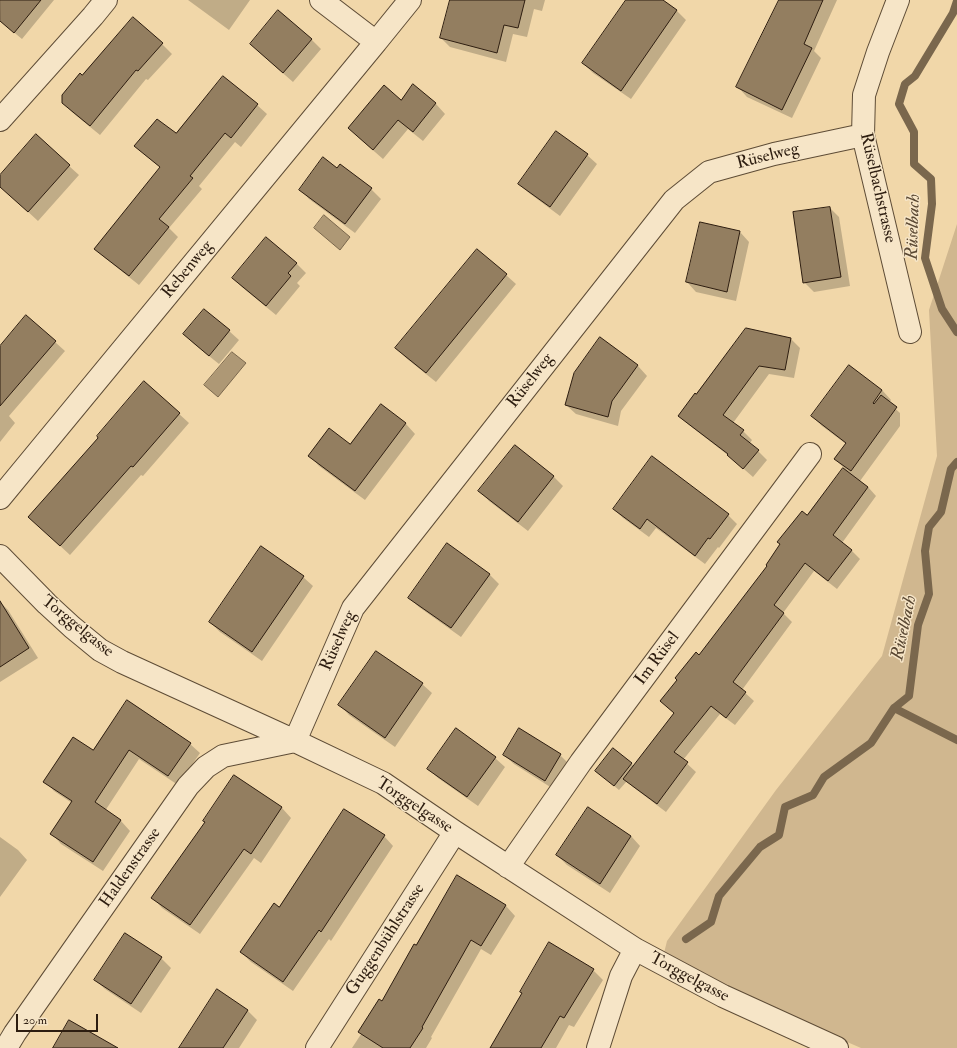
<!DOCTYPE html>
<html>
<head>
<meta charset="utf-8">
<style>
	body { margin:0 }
	#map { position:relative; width:957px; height:1048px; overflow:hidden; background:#f1d7a9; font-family:"IM FELL Double Pica",serif }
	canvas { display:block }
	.scale { position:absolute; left:16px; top:1014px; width:82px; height:18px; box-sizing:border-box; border:2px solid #2d1d10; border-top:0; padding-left:5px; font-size:12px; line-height:14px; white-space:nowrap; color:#2d1d10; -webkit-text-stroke:3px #f6e5c7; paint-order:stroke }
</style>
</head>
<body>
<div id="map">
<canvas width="957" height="1048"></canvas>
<div class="scale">20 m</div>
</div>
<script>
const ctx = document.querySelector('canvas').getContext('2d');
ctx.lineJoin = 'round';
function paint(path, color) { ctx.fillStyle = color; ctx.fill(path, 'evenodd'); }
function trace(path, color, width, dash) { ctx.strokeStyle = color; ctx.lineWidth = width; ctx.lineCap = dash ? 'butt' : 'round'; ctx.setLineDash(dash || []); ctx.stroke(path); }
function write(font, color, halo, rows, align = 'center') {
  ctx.font = font + ' "IM FELL Double Pica",serif'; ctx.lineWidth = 3; ctx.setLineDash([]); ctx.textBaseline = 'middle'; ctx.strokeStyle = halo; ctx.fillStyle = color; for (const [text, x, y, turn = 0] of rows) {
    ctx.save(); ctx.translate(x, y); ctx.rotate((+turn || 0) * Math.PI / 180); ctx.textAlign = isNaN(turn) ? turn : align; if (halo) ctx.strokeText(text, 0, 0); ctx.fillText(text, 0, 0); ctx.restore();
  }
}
const green = new Path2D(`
	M957,224V1048H861L743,997L664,953L667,941L776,790L882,656L937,456L929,310Z`);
const water = new Path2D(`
	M324,215L350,237L340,250L314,228Z
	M232,352L246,363L218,397L204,385Z`);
const shadow = new Path2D(`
	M0,0H54L22,39L0,21Z
	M188,0H250L229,30Z
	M465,0H545L542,11L534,9L527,37L513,34L506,62L450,47L441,38Z
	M627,0H661L677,11L686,20L631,99L593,73L583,63Z
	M780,0H837L814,51L821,58L792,118L747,97L738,87Z
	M311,39L321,49L293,82L261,54L251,44Z
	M162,44L172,54L148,80L146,79L100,135L73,113L63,103L83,76Z
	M414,86L436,104L445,114L423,141L408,129L383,159L359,138L350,128L402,101Z
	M257,105L267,114L241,147L235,142L199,186L202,189L169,228L178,237L139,285L105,258L96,248L161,168L145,155L135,145L176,135Z
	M587,155L597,164L560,216L529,193L519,184Z
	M69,166L79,175L38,221L0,186V177Z
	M337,170L371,189L381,199L355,233L309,199L300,189Z
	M830,208L839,217L850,286L814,292L804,282Z
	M740,232L749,242L736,301L696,292L687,282Z
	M296,263L306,273L297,283L300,286L276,315L243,288L233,278Z
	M506,275L516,284L436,382L406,358L397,348Z
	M229,331L239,340L219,364L194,344L184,334Z
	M600,338L638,366L647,376L621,411L618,426L576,414L566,405Z
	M791,339L800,348L794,378L769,374L733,423L743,431L752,440L750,443L767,460L753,477L729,456L689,425L679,416Z
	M55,342L65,351L9,416L15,423L0,442V347Z
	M144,382L189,423L143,476L141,475L70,555L29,517L100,438Z
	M882,390L891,400L889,403L900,413V426L860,481L868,487L876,496L842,543L852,551L860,559L837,589L814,571L783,613L792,622L742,690L754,701L735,725L720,714L683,760L696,772L666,812L633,787L627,781L619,790L596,771L613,749L634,766L675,714L661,701L700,656L844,468L835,459L846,444L822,426L812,416Z
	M381,405L406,424L415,434L365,500L319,466L310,456L350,446Z
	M553,476L563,486L528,531L489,501L480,491Z
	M614,509L728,515L737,524L719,548L718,547L705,564L656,528L649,537L623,518Z
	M489,574L499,584L461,637L419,607L409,598Z
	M303,577L313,586L262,661L220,632L210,622Z
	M0,602L8,610L38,658L0,682Z
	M422,684L432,693L395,747L349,715L340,705Z
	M520,730L560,755L570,765L555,790L514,764L504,755Z
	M190,744L200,753L178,785L139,759L105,811L121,821L130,831L103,871L61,844L52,834L72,803L54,791L45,781L94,752Z
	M495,758L505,767L478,806L438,778L429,769Z
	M235,776L282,808L291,818L261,863L254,858L200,934L162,908L153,898L206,822Z
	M588,808L631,836L640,846L610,893L567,865L557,855Z
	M384,836L393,846L331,941L329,939L293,991L251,962L241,952L280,909Z
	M0,837L18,850L27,860L0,897Z
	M458,877L506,906L515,916L491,955L481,949L431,1037L432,1038L426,1048H352L382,1002Z
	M161,958L171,968L141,1013L105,989L95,980Z
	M593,970L603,980L574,1027L569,1025L556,1048H492Z
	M218,991L248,1011L257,1020L239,1048H191Z`);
const stream = new Path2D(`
	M957,1L953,13L915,76L905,84L899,104L914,132V164L931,179L932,204L925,258L942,309L957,332
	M957,462L951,469L941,512L929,527L925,551L929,594L918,625L909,696L894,708L957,740
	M686,939L711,922L719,896L760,847L779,835L785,807L813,795L824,777L871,743L894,708`);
const building = new Path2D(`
	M0,0H41L14,33L0,21Z
	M450,0H525L518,28L504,25L497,53L440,38Z
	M626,0H663L677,10L621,91L582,63Z
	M779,0H823L804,44L812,48L782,110L736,87Z
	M278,10L312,39L283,73L250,44Z
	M133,17L163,43L138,71L136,70L90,126L62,103V95L80,73L82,75Z
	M223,76L258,104L231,138L225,133L190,176L193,178L159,219L169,227L129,276L94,249L160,167L134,146L157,119L176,133Z
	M413,84L436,103L413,132L398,120L373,150L348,128L384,85L401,100Z
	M556,131L588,154L550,207L518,184Z
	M36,134L70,165L28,212L0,187V175Z
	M323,157L337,168L340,164L372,188L345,224L299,190Z
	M830,207L841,277L803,283L793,212Z
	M700,222L740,231L727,292L686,282Z
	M266,237L297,263L288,273L291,276L266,306L232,278Z
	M477,249L507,274L426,373L395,348Z
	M204,309L230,330L209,356L183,334Z
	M26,315L56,341L0,406V346Z
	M746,328L791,338L785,370L759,366L723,415L744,430L740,435L759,450L743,469L727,455L728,454L678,416L695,393L696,394Z
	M600,337L638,365L612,401L608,417L565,405L574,373Z
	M849,365L882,390L873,403L874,404L881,395L897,407L851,471L834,459L846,443L811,416Z
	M144,381L180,413L133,467L131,466L60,546L28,517L98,438L97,436Z
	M381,404L406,423L355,491L308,456L329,428L350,444Z
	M515,445L554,476L518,522L478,491Z
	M652,456L729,514L710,539L708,538L695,556L647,519L640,529L613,509Z
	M843,468L868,487L833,535L852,550L828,581L805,563L774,605L784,613L733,682L746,692L726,718L711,706L674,752L688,762L657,804L623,779L674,713L660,701L677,680L675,678L696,652L699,655L767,566L766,565L780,544L777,542L802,511L807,515Z
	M447,543L490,574L451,628L408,598Z
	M261,546L304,576L252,652L209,622Z
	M0,601L29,648L0,667Z
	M376,651L423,683L385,738L338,705Z
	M127,700L191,743L168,776L129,750L95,802L121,820L93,862L50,834L72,801L43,782L73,737L93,750Z
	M456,728L496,757L467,797L427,769Z
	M519,728L561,754L545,781L503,755Z
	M613,748L632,763L614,786L595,771Z
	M234,775L282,807L251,854L244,849L190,925L151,898L205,822L203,821Z
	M588,807L631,836L600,884L556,855Z
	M344,809L385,835L321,932L319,930L283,982L240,952L274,903L279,907Z
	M457,875L506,905L481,946L471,940L422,1027L423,1028L410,1048H383L358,1032L379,999L382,1001L414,944L416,945Z
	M125,933L162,957L131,1004L94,980Z
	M549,942L594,969L564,1018L560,1016L541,1048H490L522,993L520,992Z
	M217,989L248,1010L223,1048H179Z
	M69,1020L118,1048H53Z`);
const minor = new Path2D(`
	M898,0L878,52L864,95L863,135L910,332
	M376,42L410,0
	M0,120L93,16L106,0
	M0,498L376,42L321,0
	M0,556L47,604L72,627L100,650L122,662L295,741L383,783L455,832L635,949L723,996L837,1048
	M508,867L581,762L810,454
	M6,1048L15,1033L188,786L206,767L223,756L295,741L353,608L674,200L709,172L774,154L863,135
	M317,1048L455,832
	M598,1048L621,976L635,949`);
const streetNames = [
	["Rüselweg",768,157,-14],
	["Rüselbachstrasse",877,188,77],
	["Rebenweg",188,270,-50],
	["Rüselweg",531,381,-52],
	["Torggelgasse",77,627,39],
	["Rüselweg",339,641,-66],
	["Im Rüsel",658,659,-53],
	["Torggelgasse",414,806,33],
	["Haldenstrasse",131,868,-55],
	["Guggenbühlstrasse",386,940,-57],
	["Torggelgasse",689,978,28]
];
const waterNames = [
	["Rüselbach",914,227,-88],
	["Rüselbach",905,628,-78]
];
paint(green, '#d0b78f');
paint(water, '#ae9875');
trace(water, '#7a674d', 1);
paint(shadow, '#0003');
trace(stream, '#7a674d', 8);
paint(building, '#937e60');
trace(building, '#2d1d10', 1);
trace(minor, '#5e4c36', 24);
trace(minor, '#f6e5c7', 22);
write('17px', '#2d1d10', '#f6e5c7', streetNames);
write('italic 18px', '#5a4833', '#f6e5c7', waterNames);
</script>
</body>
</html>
